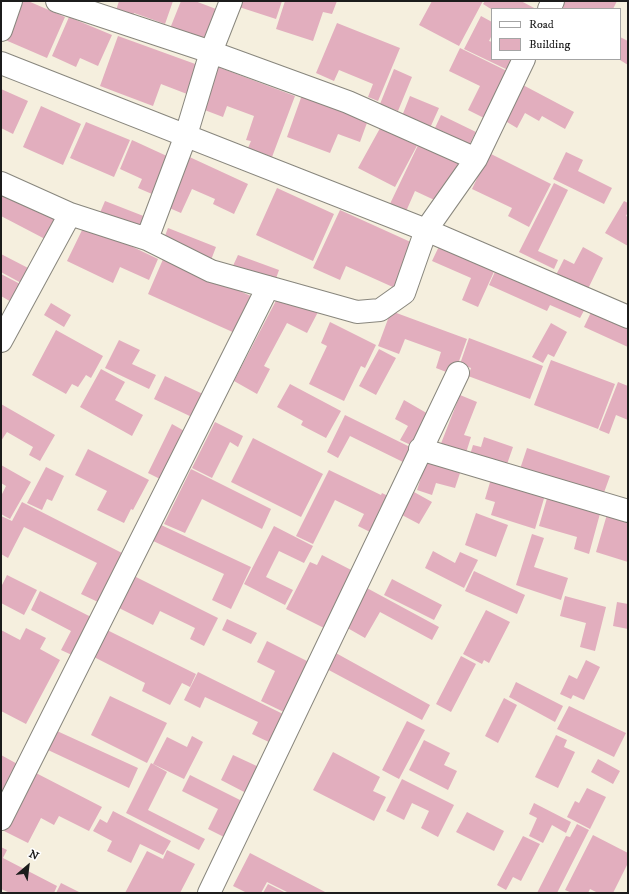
<!DOCTYPE html>
<html>
<head>
<meta charset="utf-8">
<style>
	body { margin:0 }
	#map { position:relative; width:629px; height:894px; overflow:hidden; background:#f5efde; font-family:"IM FELL DW Pica",serif }
	canvas { display:block }
	.frame { position:absolute; inset:0; border:2px solid #1c1c1c; pointer-events:none }
	.legend { position:absolute; left:491px; top:8px; width:130px; height:52px; box-sizing:border-box; background:#fff; border:1px solid #a4a4a4; margin:0; padding:5px 7px; list-style:none; font-size:12px; color:#1c1c1c }
	.legend li { display:flex; align-items:center; gap:8px; height:20px }
	.legend b { width:20px; border:1px solid #a4a4a4 }
	.north { position:absolute; left:8px; top:846px; width:40px; height:40px; -webkit-text-stroke:3px #fff; paint-order:stroke; rotate:28deg; font-size:11px; font-weight:700; line-height:16px; text-align:center; color:#1c1c1c }
	.north::after { content:''; display:block; margin:auto; width:14px; height:18px; background:#1c1c1c; clip-path:polygon(50% 0,100% 100%,50% 72%,0 100%) }
</style>
</head>
<body>
<div id="map">
<canvas width="629" height="894"></canvas>
<div class="frame"></div>
<ul class="legend">
<li><b style="height:5px;background:#fff"></b>Road</li>
<li><b style="height:11px;background:#e2aebe"></b>Building</li>
</ul>
<div class="north">N</div>
</div>
<script>
const ctx = document.querySelector('canvas').getContext('2d');
ctx.lineJoin = 'round';
function paint(path, color) { ctx.fillStyle = color; ctx.fill(path, 'evenodd'); }
function trace(path, color, width, dash) { ctx.strokeStyle = color; ctx.lineWidth = width; ctx.lineCap = dash ? 'butt' : 'round'; ctx.setLineDash(dash || []); ctx.stroke(path); }
const building = new Path2D(`
	M19,1H28L65,17L47,58L3,39Z
	M119,1H173L165,24L134,13L131,23L114,17Z
	M181,1H195L224,12L210,47L169,31Z
	M238,1H282L276,19L236,6Z
	M285,1H337L332,14L323,12L313,41L276,29Z
	M432,1H483L459,46L419,25Z
	M485,1H521L536,9H491L483,4Z
	M564,1H617L613,9H560Z
	M481,16L492,22V35L489,41L492,42V59H516L510,71L464,49Z
	M69,17L112,35L98,66L80,58L76,67L52,56Z
	M337,23L400,48L378,101L368,97L373,84L339,70L334,81L316,73Z
	M118,36L198,65L187,94L161,84L153,106L100,86Z
	M620,37L628,41V65L620,60Z
	M460,48L511,73L488,120L468,110L480,86L449,71Z
	M218,67L295,96L272,157L248,148L251,141L246,140L254,116L227,106L223,117L202,109Z
	M394,69L412,77L398,111L380,104Z
	M521,84L574,112L565,129L542,116L539,121L525,113L517,128L502,119Z
	M1,89L28,101L13,134L1,128Z
	M302,95L368,120L360,142L338,134L330,153L287,137Z
	M410,96L439,108L430,128L402,116Z
	M41,106L81,124L63,165L23,147Z
	M441,115L476,132L466,151L443,140L446,133L435,128Z
	M384,121L420,140L395,187L358,168Z
	M86,122L130,140L114,177L70,158Z
	M421,139L465,160L443,204L415,191L404,216L388,208Z
	M132,140L169,157L152,194L138,188L142,179L120,169Z
	M566,152L583,160L578,171L612,188L604,204L553,179Z
	M489,153L551,184L529,227L508,216L512,208L472,189Z
	M183,154L248,184L234,214L213,204L215,199L192,189L181,213L160,204Z
	M554,183L568,190L538,251L558,260L554,269L519,252Z
	M1,188L57,217L45,239L1,216Z
	M277,188L334,214L313,261L256,235Z
	M105,201L146,217L141,231L99,215Z
	M624,201L628,203V212L626,216L628,217V246L605,233Z
	M340,210L415,244L395,288L346,266L340,280L313,268Z
	M85,224L158,259L149,280L120,267L113,283L67,261Z
	M168,228L216,247L211,260L163,241Z
	M442,240L497,265L478,307L462,300L471,278L432,261Z
	M583,247L603,258L585,295L554,279L564,259L574,264Z
	M1,254L30,269L23,284L1,272Z
	M238,255L279,270L274,284L232,268Z
	M164,257L253,297L237,334L148,294Z
	M498,265L587,305L580,318L550,305L547,311L489,285Z
	M1,274L22,285L13,303L1,296Z
	M280,293L318,312L307,333L287,323L264,366L270,369L257,394L234,381Z
	M51,303L71,315L64,327L44,315Z
	M594,306L628,322V347L584,327Z
	M391,311L467,339L454,375L436,368L441,352L405,339L399,354L378,346Z
	M330,322L376,345L365,368L361,366L344,401L309,384L327,346L321,343Z
	M551,323L567,332L554,357L548,354L543,363L532,357Z
	M56,330L103,356L91,378L86,375L78,387L72,384L66,394L32,375Z
	M469,338L543,366L530,399L468,376L471,368L460,364Z
	M119,340L140,350L132,364L156,375L149,389L105,368Z
	M379,349L396,358L376,395L359,386Z
	M551,360L615,384L598,429L534,405Z
	M101,369L125,382L115,400L143,415L132,436L80,407Z
	M165,376L207,396L196,419L154,399Z
	M618,382L628,386V420L616,415L609,434L599,430Z
	M290,384L341,411L326,438L301,425L303,421L277,407Z
	M460,395L477,402L464,435L471,437L465,456L440,446Z
	M404,400L430,415L413,446L400,440L408,426L395,419Z
	M1,404L55,435L40,461L29,455L33,447L7,432L1,441Z
	M345,415L410,447L403,462L350,436L338,458L327,452Z
	M215,422L243,436L238,447L230,442L212,478L192,468Z
	M172,424L188,433L164,481L148,473Z
	M484,437L513,447L505,470L469,458L473,445L481,447Z
	M253,438L323,474L301,517L231,482Z
	M527,448L610,476L602,498L520,469Z
	M88,449L149,480L133,510L131,509L124,523L97,510L107,491L75,475Z
	M426,462L460,473L455,488L436,483L432,495L417,490Z
	M1,465L31,482L10,519L1,514V496L6,486L1,483Z
	M46,467L64,476L52,501L47,499L42,510L27,503Z
	M191,469L271,509L262,529L202,499L185,533L164,524Z
	M329,470L381,495L382,493L394,499L376,535L358,526L364,514L335,500L313,544L296,536Z
	M491,479L545,495L535,529L491,515L495,502L485,499Z
	M414,492L432,502L419,524L402,515Z
	M548,495L601,510L589,554L574,549L577,537L539,526Z
	M22,502L122,553L98,602L81,594L97,563L24,527L8,558L1,554V516L12,521Z
	M608,511L628,517V562L596,552Z
	M476,513L508,525L496,557L465,545Z
	M159,524L251,567L231,609L212,600L224,574L151,540Z
	M274,526L313,546L304,563L279,551L266,577L293,590L285,605L244,584Z
	M532,534L544,538L534,567L568,578L561,600L516,585Z
	M433,551L455,563L460,552L478,560L464,588L425,568Z
	M322,555L357,573L328,630L286,609L310,562L317,565Z
	M474,571L525,595L517,614L465,591Z
	M7,575L37,590L24,615L1,603V587Z
	M132,575L218,618L204,646L190,639L195,628L160,611L153,625L117,607Z
	M392,579L442,605L434,620L384,595Z
	M365,587L439,627L432,640L380,612L365,638L344,626Z
	M40,591L93,618L74,656L61,650L71,631L31,610Z
	M565,596L606,607L595,651L580,647L586,623L560,616Z
	M617,602L628,604V629L613,626Z
	M486,610L510,622L489,663L484,660L482,664L463,654Z
	M227,619L257,633L251,644L222,630Z
	M26,628L46,638L40,649L60,660L26,724L1,711V630L20,640Z
	M105,629L196,674L190,687L182,683L170,705L142,691L145,683L92,656Z
	M267,641L315,665L290,715L261,701L275,671L257,662Z
	M334,652L430,705L422,720L325,668Z
	M461,656L476,664L451,712L436,704Z
	M586,660L600,667L584,700L573,695L571,699L560,694L569,675L577,679Z
	M198,672L287,716L273,744L252,734L258,722L205,697L200,708L184,700Z
	M516,682L563,706L555,722L509,697Z
	M110,696L167,723L147,763L91,735Z
	M504,698L517,705L498,743L485,736Z
	M569,706L626,733L614,757L557,729Z
	M407,721L425,730L399,779L382,770Z
	M57,731L138,768L129,788L48,750Z
	M556,735L567,740L564,747L575,752L558,788L535,777Z
	M192,736L203,742L184,779L153,764L167,737L187,747Z
	M424,740L450,753L444,765L457,771L448,790L409,770Z
	M333,752L380,777L373,791L386,797L374,821L313,790Z
	M1,755L21,766L1,806Z
	M233,755L261,768L248,794L221,780Z
	M598,759L620,771L613,784L591,772Z
	M151,763L167,772L148,810L205,839L199,850L126,813Z
	M34,772L102,807L89,831L59,816L54,825L41,818L28,843L4,831Z
	M190,775L244,802L226,838L208,829L218,809L182,791Z
	M402,779L454,805L438,837L421,828L429,811L412,803L404,820L386,811Z
	M587,788L606,797L590,829L567,817L575,801L579,803Z
	M534,803L571,822L566,833L552,825L543,843L529,836L537,818L529,814Z
	M113,811L171,841L163,855L140,844L131,863L107,851L112,841L93,831L100,819L107,823Z
	M467,812L504,831L494,851L456,832Z
	M577,824L589,830L557,893H537L566,836L570,837Z
	M593,835L628,853V863L613,893H598L590,889L588,893H572L565,890Z
	M523,836L540,844L521,881L513,877L506,890L497,885Z
	M1,847L7,850L3,858L57,886L54,893H10L1,889Z
	M167,850L195,864L180,893H125L147,851L163,859Z
	M250,853L327,893H289L267,882L261,893H247L233,886Z
	M61,883L81,893H56Z
	M268,884L286,893H263Z`);
const street = new Path2D(`
	M57,1L211,52L348,102L476,159
	M549,9L553,1
	M1,30L11,1
	M1,63L426,230L628,317
	M1,183L70,214L147,239L211,271L357,312L380,310L404,293L426,230L476,159L524,59
	M147,239L186,135L211,52L231,1
	M1,341L70,214
	M420,449L628,511
	M1,819L268,287
	M209,893L458,373`);
paint(building, '#e2aebe');
trace(street, '#88867d', 24);
trace(street, '#fff', 22);
</script>
</body>
</html>
